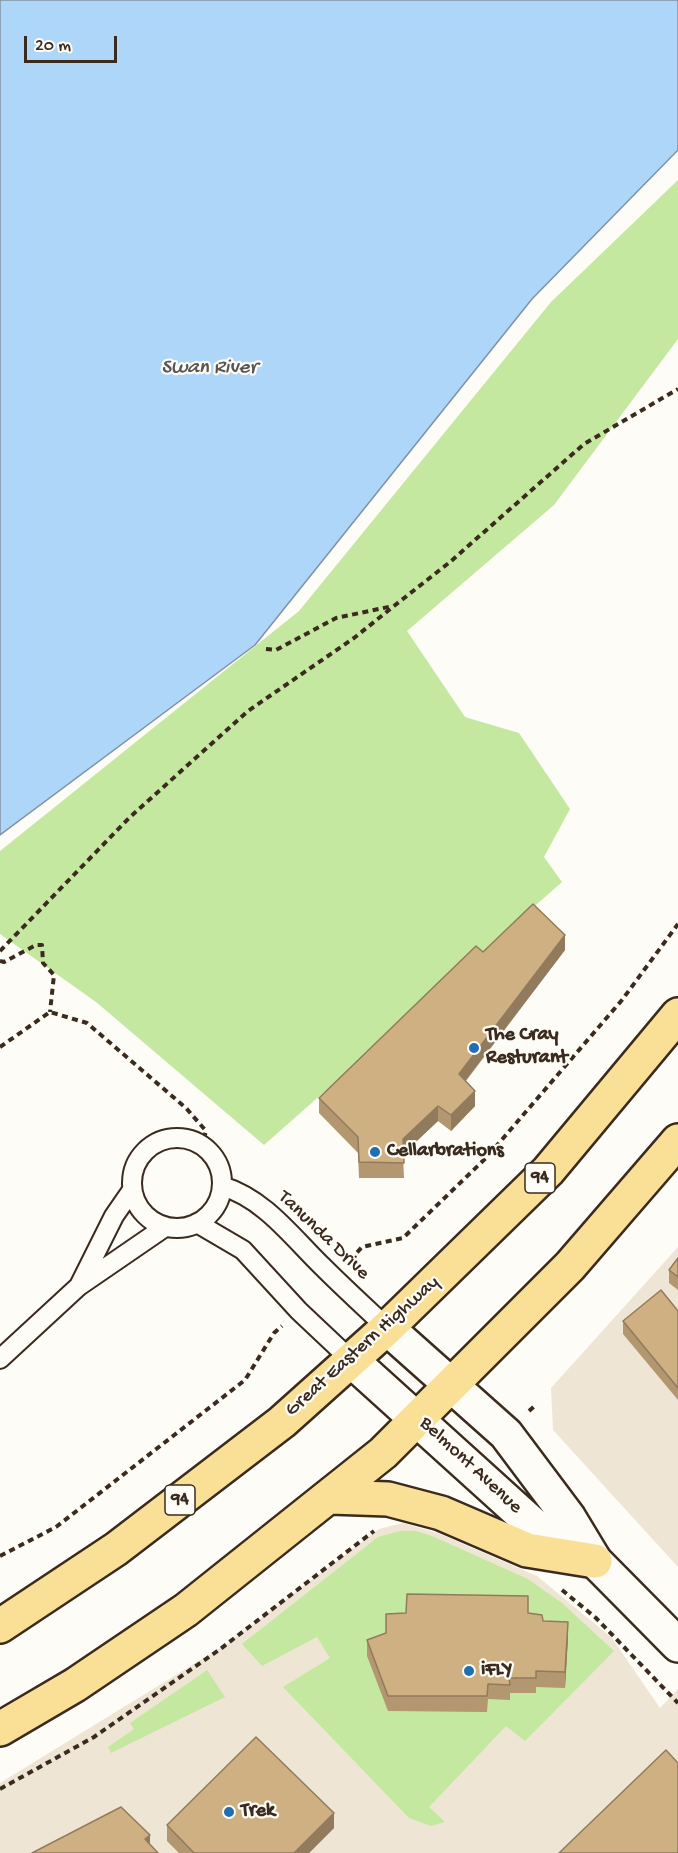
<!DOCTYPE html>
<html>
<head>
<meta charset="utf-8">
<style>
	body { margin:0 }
	#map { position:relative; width:678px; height:1853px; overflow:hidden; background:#fdfcf7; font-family:"Gochi Hand",sans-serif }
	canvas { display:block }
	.scale { position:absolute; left:24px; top:36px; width:93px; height:27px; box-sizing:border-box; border:3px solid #3b2a1e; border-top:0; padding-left:8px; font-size:18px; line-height:21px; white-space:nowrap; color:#3b2a1e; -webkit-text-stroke:4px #fdfcf7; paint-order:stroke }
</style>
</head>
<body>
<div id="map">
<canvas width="678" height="1853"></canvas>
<div class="scale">20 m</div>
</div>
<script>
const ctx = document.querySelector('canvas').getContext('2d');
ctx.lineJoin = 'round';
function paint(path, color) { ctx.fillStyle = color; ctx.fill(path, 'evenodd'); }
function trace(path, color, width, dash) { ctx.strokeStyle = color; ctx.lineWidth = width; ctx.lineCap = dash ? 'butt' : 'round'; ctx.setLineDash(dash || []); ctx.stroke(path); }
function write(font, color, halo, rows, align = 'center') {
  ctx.font = font + ' "Gochi Hand",sans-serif'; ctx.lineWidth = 4.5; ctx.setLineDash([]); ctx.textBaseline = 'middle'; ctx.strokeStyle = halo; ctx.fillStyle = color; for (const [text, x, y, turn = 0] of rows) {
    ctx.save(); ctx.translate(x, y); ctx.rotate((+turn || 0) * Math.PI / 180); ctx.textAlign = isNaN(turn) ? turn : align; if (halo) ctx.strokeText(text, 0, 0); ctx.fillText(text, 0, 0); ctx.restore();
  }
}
const built = new Path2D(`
	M678,1247V1567L553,1430L551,1388Z
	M403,1523L440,1534L537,1576L612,1638L660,1708L678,1689V1853H0V1783L228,1643L379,1529Z`);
const green = new Path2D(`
	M678,180V339L554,505L407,631L465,717L519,733L570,809L544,857L562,882L264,1145L96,1002L0,934V851L299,611L551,302Z
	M400,1531H416L432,1536L528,1579L562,1603L614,1651L525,1741L506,1726L429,1807L445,1822L431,1826L409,1818L283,1687L330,1658L317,1637L262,1666L242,1644L378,1537Z
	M207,1670L225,1697L111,1753L108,1747L134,1729L130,1723Z`);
const water = new Path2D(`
	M0,0H678V150L532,299L255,645L0,835Z`);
const path = new Path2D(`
	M266,649L276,650L336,618L393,606
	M0,951L130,817L248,711L354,638L394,606L450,562L584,444L678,389
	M0,961L4,962L36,945H42L43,963L54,975L50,1012
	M0,1047L50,1012L87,1023L186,1108L206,1131L202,1145
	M350,1260L362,1247L403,1238L487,1157L622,1000L678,924
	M529,1411L536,1405
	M0,1556L56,1527L245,1380L274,1333L282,1326
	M562,1590L596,1618L678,1703
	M0,1789L94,1737L219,1650L374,1531`);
const service = new Path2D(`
	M132 1183a45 45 0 1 1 90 0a45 45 0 1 1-90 0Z
	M222,1186C265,1199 292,1237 323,1267C344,1288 366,1308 387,1328
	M197,1223L243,1250L299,1311L351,1360
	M80,1284L114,1216L132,1190
	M0,1359L79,1286L165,1227`);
const secondary = new Path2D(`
	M387,1328L506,1434L569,1518L595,1561L678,1645
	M351,1360L549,1539L586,1557`);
const trunk = new Path2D(`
	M331,1497L388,1499L441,1513L527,1550L595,1561
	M0,1626L116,1549L282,1422L387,1328L548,1171L678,1015
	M0,1729L75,1685L186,1610L383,1453L570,1266L678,1141`);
const wall = new Path2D(`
	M565,950L466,1081L475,1106L451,1131L438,1121L403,1154L404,1178H359L358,1153L319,1113V1098L483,952Z
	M678,1258V1290L669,1283V1270Z
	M678,1311V1400L623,1334V1321Z
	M528,1613L543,1621L568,1637L565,1688L536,1687V1693H510V1700L488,1699L487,1712L388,1711L367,1656V1640Z
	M167,1825L334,1828L309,1853H179L167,1841Z`);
const shadedWall = new Path2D(`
	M565,935V950L459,1089V1074Z
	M475,1091V1106L451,1131V1115Z
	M438,1106V1121L403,1154V1139Z
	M568,1622V1637L565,1688V1672Z
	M334,1813V1828L309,1853H294Z
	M150,1835V1850L145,1839Z`);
const building = new Path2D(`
	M533,904L565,935L459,1074L475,1091L451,1115L438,1106L403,1139L404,1163L359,1162L358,1137L319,1098L476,946L483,952Z
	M678,1258V1277L669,1270Z
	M661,1290L678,1311V1388L623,1321Z
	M407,1594L528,1596V1613L542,1615L543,1621L568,1622L565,1672L536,1671V1678H509L510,1685L488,1684L487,1696H388L367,1640L386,1633V1614L406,1613Z
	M256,1737L334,1813L294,1853H194L167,1825Z
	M666,1750L678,1763V1853H559Z
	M121,1807L150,1835L145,1839L158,1853H32Z`);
const markers = [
	[474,1048,6,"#1f6fb2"],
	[375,1152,6,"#1f6fb2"],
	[469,1671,6,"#1f6fb2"],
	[229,1812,6,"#1f6fb2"]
];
const shields = [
	[540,1178,30],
	[180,1500,30]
];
const shieldNames = [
	["94",540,1178],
	["94",180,1500]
];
const poiNames = [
	["The Cray",486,1036],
	["Resturant",486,1059],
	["Cellarbrations",387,1152],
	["iFLY",481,1671],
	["Trek",241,1812]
];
const streetNames = [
	["Tanunda Drive",323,1236,44],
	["Great Eastern Highway",363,1347,-42],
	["Belmont Avenue",470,1466,43]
];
const waterNames = [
	["Swan River",209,369]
];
paint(built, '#efe5d4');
paint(green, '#c5e8a1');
paint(water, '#aed6f8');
trace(water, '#8091a1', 1.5);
trace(service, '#3b2a1e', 22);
trace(secondary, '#3b2a1e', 38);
trace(trunk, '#3b2a1e', 38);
trace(path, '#3b2a1e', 4, [6, 4.5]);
trace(service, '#fdfcf7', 18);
trace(secondary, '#fdfcf7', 33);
trace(trunk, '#fadf96', 33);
paint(wall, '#b29771');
paint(shadedWall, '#917b5c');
paint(building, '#cfb083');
trace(building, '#917b5c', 1.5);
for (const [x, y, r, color] of markers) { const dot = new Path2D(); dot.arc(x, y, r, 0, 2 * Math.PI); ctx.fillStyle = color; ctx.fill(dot); trace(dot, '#fdfcf7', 2); }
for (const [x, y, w] of shields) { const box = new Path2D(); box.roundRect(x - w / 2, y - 15, w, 30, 4.5); ctx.fillStyle = '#fdfcf7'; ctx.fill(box); trace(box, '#3b2a1e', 1.5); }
write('bold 18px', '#3b2a1e', null, shieldNames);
write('bold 20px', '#3b2a1e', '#fdfcf7', poiNames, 'left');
write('20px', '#3b2a1e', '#fdfcf7', streetNames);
write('italic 21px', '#585554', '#fdfcf7', waterNames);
</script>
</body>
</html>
